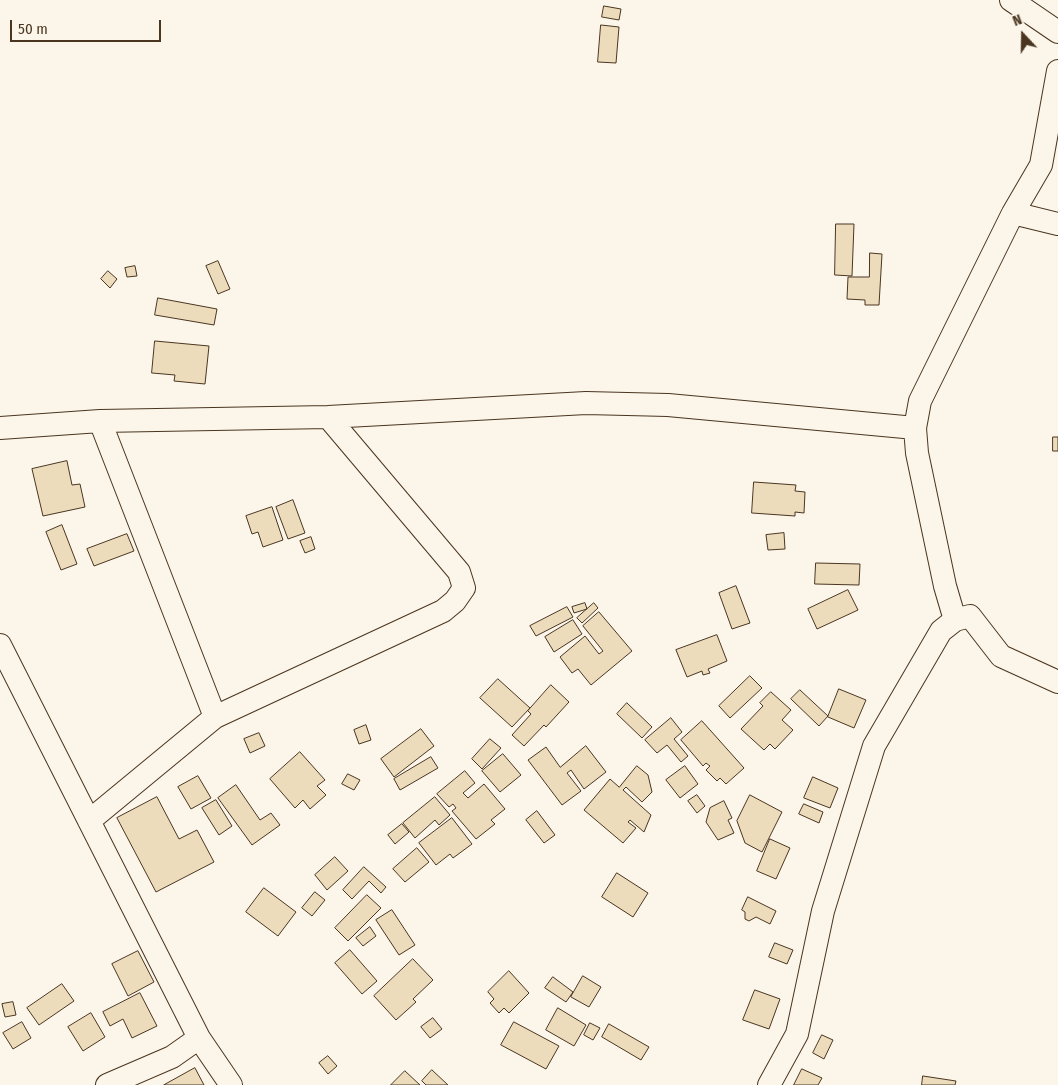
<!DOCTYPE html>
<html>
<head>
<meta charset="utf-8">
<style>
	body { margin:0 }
	#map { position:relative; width:1058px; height:1085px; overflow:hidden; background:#fbf6e9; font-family:"Fira Sans Condensed",sans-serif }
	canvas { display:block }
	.north { position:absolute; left:998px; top:10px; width:50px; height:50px; -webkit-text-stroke:4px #fbf6e9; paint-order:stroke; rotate:339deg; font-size:14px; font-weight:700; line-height:20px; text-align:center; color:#4a3520 }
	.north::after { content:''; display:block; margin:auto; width:18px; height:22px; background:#4a3520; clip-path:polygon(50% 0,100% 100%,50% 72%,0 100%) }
	.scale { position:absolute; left:10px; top:20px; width:151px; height:22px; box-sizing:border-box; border:2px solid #4a3520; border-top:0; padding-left:6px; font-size:15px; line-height:18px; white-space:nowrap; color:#4a3520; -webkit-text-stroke:4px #fbf6e9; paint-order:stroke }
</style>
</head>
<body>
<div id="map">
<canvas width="1058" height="1085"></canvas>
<div class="north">N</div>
<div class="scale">50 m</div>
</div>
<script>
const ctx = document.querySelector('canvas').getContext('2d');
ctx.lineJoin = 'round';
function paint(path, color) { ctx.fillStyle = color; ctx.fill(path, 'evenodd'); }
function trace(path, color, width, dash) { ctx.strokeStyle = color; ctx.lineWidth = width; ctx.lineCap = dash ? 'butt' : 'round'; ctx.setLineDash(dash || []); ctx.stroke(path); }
const building = new Path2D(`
	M604,6L621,9L619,20L602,17Z
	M601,25L619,27L616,63L598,62Z
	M836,224H854L852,276L835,275Z
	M870,253L882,254L879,305H865V300L847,299L848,277H869Z
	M218,261L230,289L218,294L206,266Z
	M135,266L137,276L127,277L125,268Z
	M108,271L117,279L110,288L101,279Z
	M158,298L217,309L214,325L155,315Z
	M155,341L209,346L205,384L174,381L175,375L152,373Z
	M1053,437H1058V451H1053Z
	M67,461L72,485L80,484L85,507L43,516L32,469Z
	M754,482L796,485L795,491L805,492L804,513L795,512V516L752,513Z
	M293,500L305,533L288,539L276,507Z
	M272,507L283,540L263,547L258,532L252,534L246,516Z
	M62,525L77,564L61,570L46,532Z
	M784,533L785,549L768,550L766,535Z
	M127,534L134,551L94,566L87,549Z
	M311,537L315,549L305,553L300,541Z
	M816,563L860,564L859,585L815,584Z
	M736,586L750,623L732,629L719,593Z
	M848,590L858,610L817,629L808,609Z
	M585,603L587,609L574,613L572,607Z
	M594,603L598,608L582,623L577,618Z
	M567,607L573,617L536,636L530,626Z
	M599,612L632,651L591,685L578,669L572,673L560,657L585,636L599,654L603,651L583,626Z
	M573,620L582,634L554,652L545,637Z
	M717,635L727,661L708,669L710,673L703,675L702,671L687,677L676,650Z
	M750,676L762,688L730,718L719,706Z
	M498,679L530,708L512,727L480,698Z
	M551,685L569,702L546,727L544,725L524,746L512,735L531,714L528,711Z
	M839,689L866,700L854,728L828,717Z
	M800,690L828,716L819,726L791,699Z
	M771,692L791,710L782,720L793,730L775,749L770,744L764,750L741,729L763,706L760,703Z
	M627,703L652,727L642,738L617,714Z
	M671,718L682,732L674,739L688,756L681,762L667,745L657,753L645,740Z
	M702,721L744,768L726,784L720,778L717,781L706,770L710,766L706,763L703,766L681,740Z
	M366,725L371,740L359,744L354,730Z
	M421,729L434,746L394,777L381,759Z
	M259,733L265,746L250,753L244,739Z
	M490,739L501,748L482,769L472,759Z
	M586,746L606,772L584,789L571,770L567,773L581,791L562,805L528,760L546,747L560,767Z
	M300,752L325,780L317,786L326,795L310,809L303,800L295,808L270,779Z
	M503,754L521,775L500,792L482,771Z
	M431,757L438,768L400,790L394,779Z
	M637,766L648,775L652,792L642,802L626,787L623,790L651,815L644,832L630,820L628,822L636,828L623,843L584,810L610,779L619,787Z
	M685,766L698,784L680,798L666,780Z
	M465,771L475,783L463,793L468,798L484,784L505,809L491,820L495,824L476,839L452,811L456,808L453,804L449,807L437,794Z
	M348,774L360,780L354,790L342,784Z
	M198,776L211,798L191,809L178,787Z
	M813,777L838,788L830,808L804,798Z
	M236,785L260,820L271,813L280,825L252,845L218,798Z
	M697,795L705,806L697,813L688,801Z
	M750,795L782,812L762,852L745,843L737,821Z
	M157,797L179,839L197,830L214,862L156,892L117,818Z
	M435,797L450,815L439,825L435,820L415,838L403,823Z
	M216,800L232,826L219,835L202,808Z
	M724,801L732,818L728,820L734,833L718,840L706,822L710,808Z
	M804,804L823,812L819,823L799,814Z
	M537,811L555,835L544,843L526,820Z
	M452,818L472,844L453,858L450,854L436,865L419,843Z
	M402,824L409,832L395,844L388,835Z
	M770,839L790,848L776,879L757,871Z
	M417,848L429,862L405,882L393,869Z
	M335,857L348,871L327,890L315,875Z
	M364,867L386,887L381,893L369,881L352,899L343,890Z
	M617,873L648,893L633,917L602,897Z
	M264,888L296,912L278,936L246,912Z
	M315,892L325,900L312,916L302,908Z
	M367,895L381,908L348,941L335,928Z
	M748,897L776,911L770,924L756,917L749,921L745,919V912L742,910Z
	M392,910L415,945L399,955L376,920Z
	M370,927L376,936L363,946L356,938Z
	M775,943L793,950L787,964L769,957Z
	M350,950L377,981L362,994L335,963Z
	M138,951L154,982L128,996L112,964Z
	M413,959L433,980L413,999L416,1002L396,1020L374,996Z
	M509,971L529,993L509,1013L504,1008L499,1013L490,1003L494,999L488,992Z
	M583,976L601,987L589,1007L571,997Z
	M553,977L573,992L566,1002L545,988Z
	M62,984L74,1001L39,1025L27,1008Z
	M755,990L780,999L769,1029L743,1020Z
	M140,993L157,1026L132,1038L123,1019L110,1026L103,1012Z
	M13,1002L16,1015L5,1017L2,1004Z
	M558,1008L586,1025L574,1046L546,1030Z
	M91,1013L105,1037L83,1051L68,1027Z
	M433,1018L442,1029L430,1038L421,1027Z
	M22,1022L31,1038L13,1049L3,1033Z
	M514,1022L559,1046L546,1069L501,1045Z
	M590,1023L600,1028L593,1040L584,1035Z
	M609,1024L649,1047L641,1060L602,1037Z
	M822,1035L833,1040L824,1059L813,1053Z
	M328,1056L337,1066L328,1074L319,1063Z
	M195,1068L204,1085H164Z
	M802,1069L822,1078L818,1085H794Z
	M432,1070L448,1085H426L422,1081Z
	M405,1071L420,1085H391Z
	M923,1076L956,1081L955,1085H922Z`);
const minor = new Path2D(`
	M1011,0L1058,32
	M1013,213L1058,224
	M100,421L215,717
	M0,428L100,421L328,417L586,403L668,405L915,428
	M955,620L970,616L1001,656L1058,682
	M0,645L199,1038L172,1057L107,1085
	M89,821L215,717L443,611L455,601L464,588L459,572L328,417
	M199,1038L231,1085
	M769,1085L797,1034L823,911L874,746L941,631L955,620L945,586L917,453L915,428L920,401L1013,213L1041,165L1058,71`);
paint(building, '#ecdcbc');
trace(building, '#4a3520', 1);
trace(minor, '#4a3520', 24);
trace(minor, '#fbf6e9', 22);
</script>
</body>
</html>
